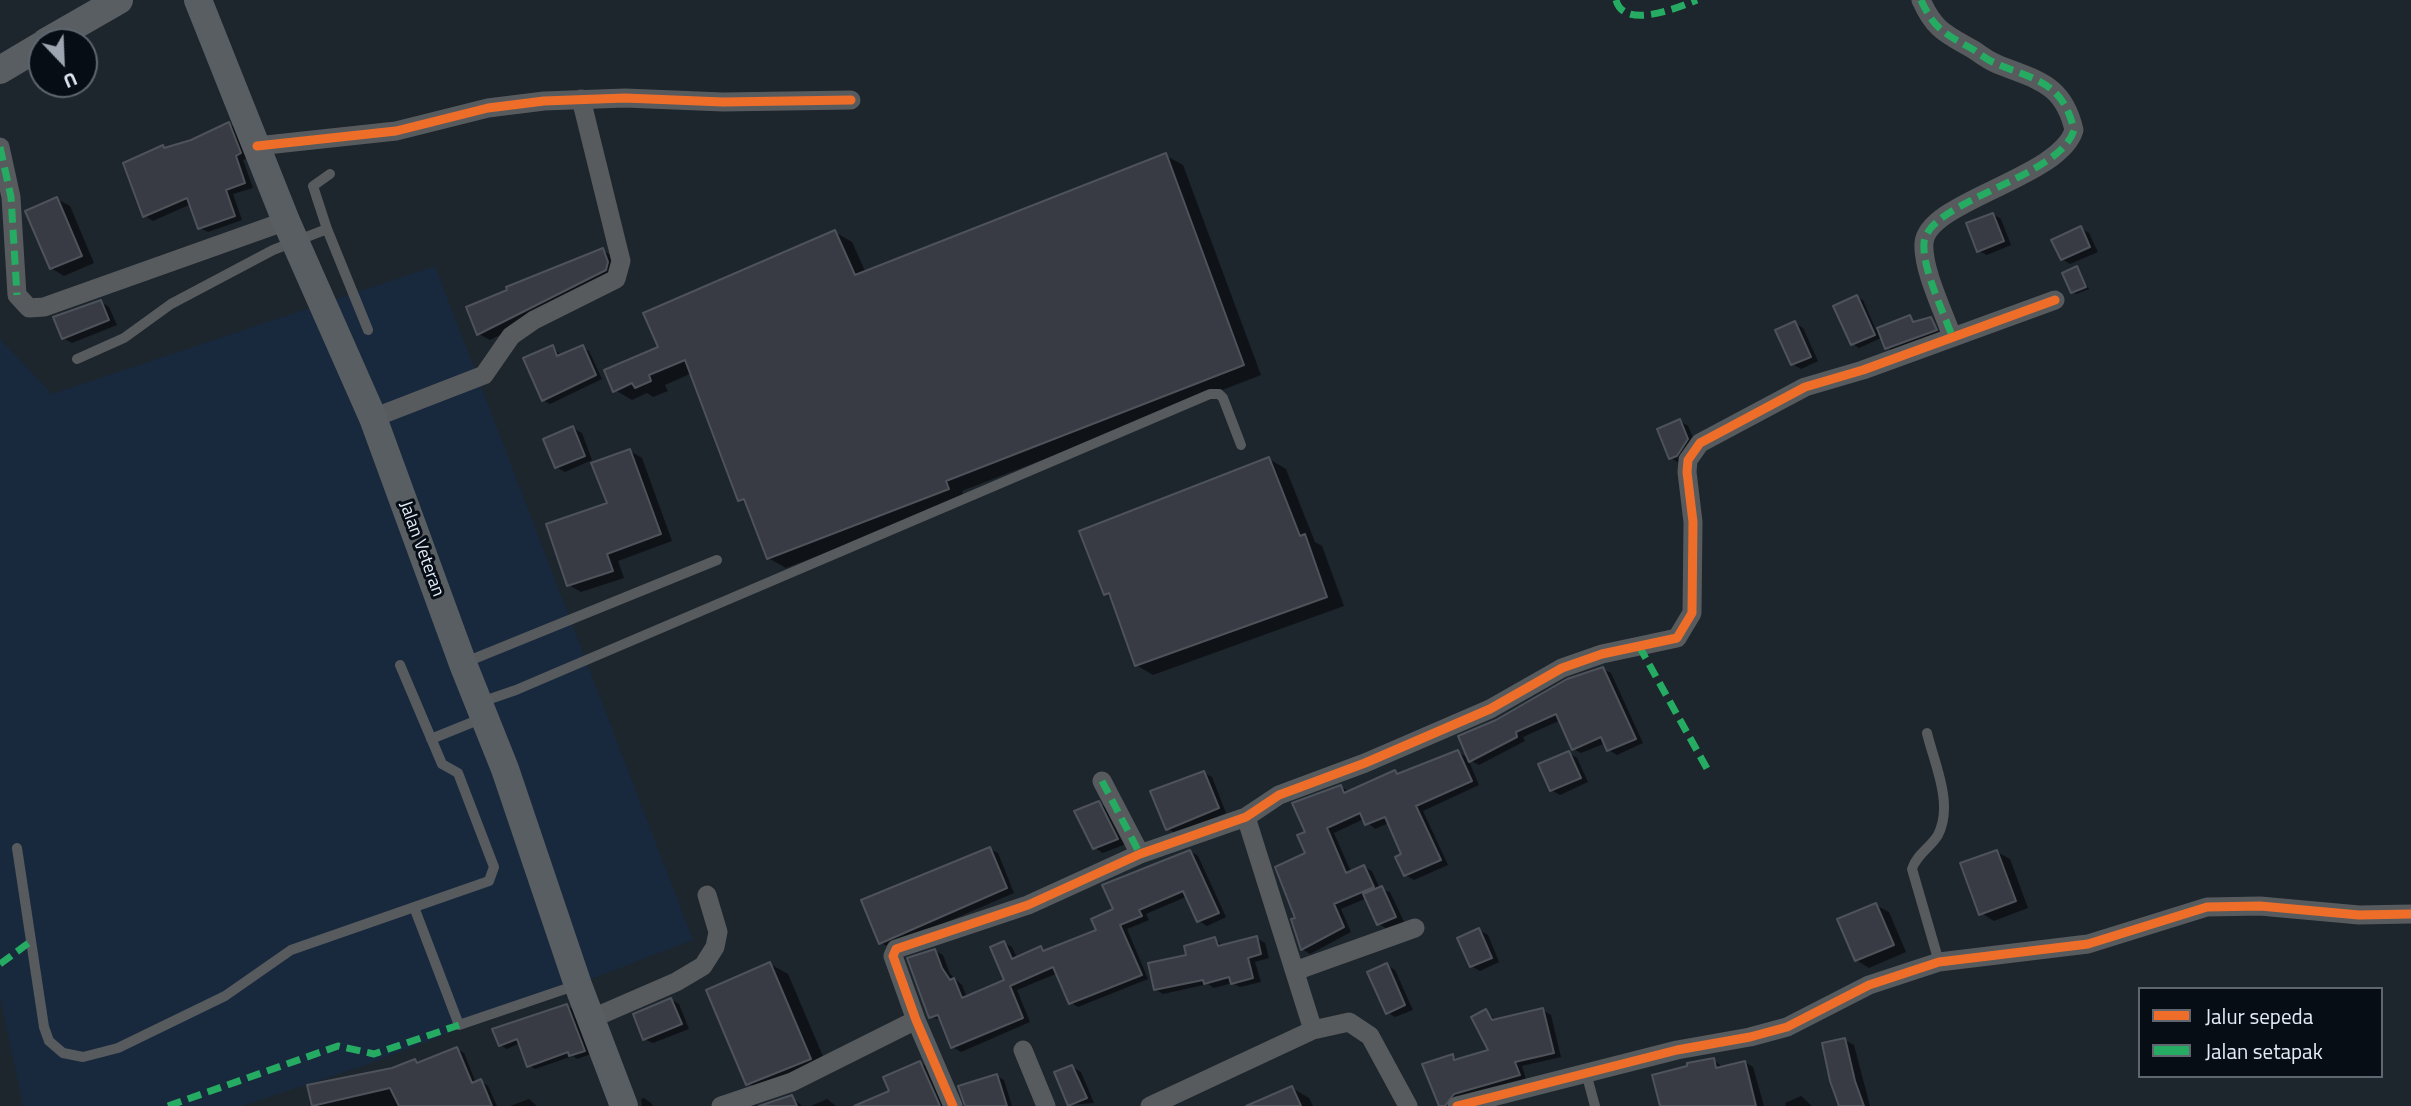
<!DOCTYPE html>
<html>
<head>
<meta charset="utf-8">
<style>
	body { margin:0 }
	#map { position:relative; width:2411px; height:1106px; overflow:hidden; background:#1d252d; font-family:"Titillium Web",sans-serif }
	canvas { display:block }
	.legend { position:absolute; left:2138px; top:987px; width:245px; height:91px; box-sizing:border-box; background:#070d14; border:2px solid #5f666f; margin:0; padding:9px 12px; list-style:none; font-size:21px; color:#e2ebf7 }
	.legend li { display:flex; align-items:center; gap:14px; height:35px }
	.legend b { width:35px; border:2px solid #5f666f }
	.north { position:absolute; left:28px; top:28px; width:70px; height:70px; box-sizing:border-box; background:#070d14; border:2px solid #5f666f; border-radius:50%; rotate:157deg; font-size:19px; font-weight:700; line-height:28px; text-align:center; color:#e2ebf7 }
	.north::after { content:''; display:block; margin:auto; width:24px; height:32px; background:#9da6b0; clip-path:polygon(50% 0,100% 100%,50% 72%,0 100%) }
</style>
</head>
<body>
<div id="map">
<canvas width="2411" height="1106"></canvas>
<ul class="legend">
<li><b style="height:9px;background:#ee6e29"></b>Jalur sepeda</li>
<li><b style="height:9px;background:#26ab63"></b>Jalan setapak</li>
</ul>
<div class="north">U</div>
</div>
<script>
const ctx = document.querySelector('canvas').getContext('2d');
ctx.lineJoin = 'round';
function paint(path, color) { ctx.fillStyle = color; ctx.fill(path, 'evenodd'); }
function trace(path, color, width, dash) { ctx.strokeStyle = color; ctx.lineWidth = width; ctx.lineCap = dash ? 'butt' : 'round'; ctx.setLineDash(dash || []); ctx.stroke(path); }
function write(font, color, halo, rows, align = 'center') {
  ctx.font = font + ' "Titillium Web",sans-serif'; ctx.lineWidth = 6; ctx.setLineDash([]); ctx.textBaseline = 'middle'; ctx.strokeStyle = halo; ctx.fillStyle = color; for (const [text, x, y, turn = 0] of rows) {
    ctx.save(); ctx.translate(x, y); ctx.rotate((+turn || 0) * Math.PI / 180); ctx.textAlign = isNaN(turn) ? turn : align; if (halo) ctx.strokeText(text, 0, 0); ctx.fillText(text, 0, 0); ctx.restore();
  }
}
const built = new Path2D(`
	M435,266L693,940L363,1066L242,1106H23L0,997V339L52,394Z`);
const shadow = new Path2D(`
	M229,124L237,129L249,158L243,160L253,188L233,194L242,220L208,232L200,228L191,204L153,221L145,216L163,147L168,149L191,142Z
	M1165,155L1183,165L1261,375L962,491L965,499L786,568L768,558L748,504L740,500L692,373L665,385L668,391L653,397L647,393L632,400L615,390L660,348L835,232L852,242L866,273Z
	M57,199L70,206L94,263L64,276L51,268Z
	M1993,214L2001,219L2011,245L1987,255L1979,251Z
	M2081,228L2089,233L2098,252L2070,264L2062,259Z
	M602,250L614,257L617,277L490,340L479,334Z
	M2077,268L2089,289L2076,294L2073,292Z
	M1857,297L1863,300L1876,330L1910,317L1915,323L1931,319L1939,332L1890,350L1883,337L1859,348L1853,344Z
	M101,302L109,307L117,325L72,343L63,338Z
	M1795,323L1803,328L1818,361L1801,369L1792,364Z
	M553,347L562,356L582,347L589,351L602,379L550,404L543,400Z
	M1680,421L1688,426L1696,444L1679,463L1671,458Z
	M573,428L582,433L592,460L565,472L556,467Z
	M630,451L642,458L672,541L618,561L624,578L581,592L569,585L609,504Z
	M1269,459L1286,469L1315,542L1322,546L1344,606L1153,675L1136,665L1113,599L1105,594Z
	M1603,669L1611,673L1643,743L1617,755L1609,750L1606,743L1581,753L1573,749L1561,720L1523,737L1525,741L1479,765L1468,759L1479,785L1423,811L1448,865L1414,880L1405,875L1403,855L1389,823L1375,829L1364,819L1334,833L1351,872L1364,867L1372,871L1380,889L1390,892L1404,922L1387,929L1379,924L1367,898L1341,909L1351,932L1310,954L1302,949L1297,919L1307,854V833L1341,787L1350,792L1395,772L1400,775L1458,752L1470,759L1497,721Z
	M1569,753L1577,758L1588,782L1560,795L1551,790Z
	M1204,773L1212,777L1226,813L1176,834L1168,829Z
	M1098,803L1107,808L1126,844L1103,853L1095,848Z
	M990,849L998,853L1014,893L889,947L881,943Z
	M1190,851L1198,856L1226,917L1207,926L1199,921L1188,896L1146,914L1149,920L1127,929L1148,979L1078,1007L1070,1002L1058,973L1017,990L1030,1022L961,1052L953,1047L942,1020L930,1017L935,951L943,955L950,974L962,985L967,998L1006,981L1004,943L1012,947L1017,958L1041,948L1047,952L1098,931L1115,910Z
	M1997,852L2010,859L2028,908L1994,921L1981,913Z
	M1876,905L1889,912L1906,952L1869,968L1856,960Z
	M1479,930L1488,935L1499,962L1480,971L1471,966Z
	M1257,938L1265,943L1269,958L1255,962L1261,982L1240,987L1232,983L1214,988L1208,984L1163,994L1155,989L1188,956L1215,939L1224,947Z
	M770,964L788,974L828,1068L765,1093L748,1083Z
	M1387,965L1395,970L1413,1010L1395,1017L1387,1012Z
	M671,999L679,1004L689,1029L653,1043L644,1039Z
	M567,1006L574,1010L591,1054L577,1059L573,1056L535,1069L528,1065L520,1043L507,1049L500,1045Z
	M1543,1010L1551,1015L1561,1057L1522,1066L1526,1079L1456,1106H1440L1452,1056L1459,1060L1491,1051L1486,1011L1497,1021Z
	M1845,1040L1854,1045L1870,1106H1841Z
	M457,1049L464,1053L476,1083L481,1081L488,1086L497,1106H314L309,1087L392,1069L415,1061L420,1063Z
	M1714,1060L1723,1068L1745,1062L1753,1067L1764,1106H1662Z
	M920,1063L928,1067L944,1106H858L892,1092Z
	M1072,1067L1081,1072L1094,1103L1069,1105Z
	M997,1076L1004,1080L1012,1106H966Z
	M1292,1088L1309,1098L1313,1106H1251Z
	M1801,1096L1812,1106H1786L1785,1103Z
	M792,1097L802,1106H768Z
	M644,1098L651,1103L653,1106H642L641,1099Z
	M529,1099L537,1106H510Z
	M827,1099L836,1106H811Z`);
const building = new Path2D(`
	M229,122L241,153L236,156L245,183L226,190L235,216L198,229L187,198L143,217L123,163L163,145L164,148L191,140Z
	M1166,153L1244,365L946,481L949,489L767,559L744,499L738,501L685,360L649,375L651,381L635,388L632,383L613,392L604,370L658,347L643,313L835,230L855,275Z
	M57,197L82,256L50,269L25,211Z
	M1993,213L2004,241L1977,252L1966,223Z
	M2081,226L2090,247L2061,260L2051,240Z
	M603,248L608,262L606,270L477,335L466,307L507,290L506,287Z
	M2077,266L2086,287L2071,293L2062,273Z
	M1857,295L1875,335L1851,345L1833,306Z
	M101,300L109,320L62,339L53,317Z
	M1910,315L1913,322L1931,317L1937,330L1885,349L1877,328Z
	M1795,321L1811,357L1791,365L1775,330Z
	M553,345L557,356L583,345L596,375L542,401L523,358Z
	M1680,419L1688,439L1677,456L1669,459L1657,429Z
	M573,426L585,456L555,468L543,439Z
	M630,449L661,534L607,554L613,571L567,586L546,524L607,503L591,463Z
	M1269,457L1300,536L1305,534L1327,597L1135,666L1109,593L1104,595L1079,531Z
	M1603,667L1636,739L1607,751L1601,737L1572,750L1556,714L1516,732L1517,737L1469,762L1458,736L1496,720L1567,679Z
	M1458,750L1472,781L1416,806L1441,860L1404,876L1395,857L1401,854L1385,817L1365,825L1360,813L1327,828L1346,873L1364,865L1374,887L1334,904L1344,927L1301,950L1291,919L1295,918L1275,867L1305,853L1297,835L1305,832L1292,803L1341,785L1344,793L1395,770L1397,774Z
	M1569,751L1581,778L1550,791L1538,764Z
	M1204,771L1219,808L1166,830L1150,791Z
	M1099,801L1118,839L1093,849L1074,811Z
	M990,847L1007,888L879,944L861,900Z
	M1190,850L1219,913L1197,922L1183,891L1139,910L1142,916L1120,925L1142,975L1069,1004L1053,967L1010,986L1023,1018L951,1048L938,1015L929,1018L907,958L935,949L942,968L950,980L954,978L962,998L1004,980L990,947L1004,941L1012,959L1041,946L1043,951L1096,930L1091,919L1113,909L1102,885Z
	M1997,850L2016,901L1979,915L1960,863Z
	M1382,886L1396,917L1377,925L1363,894Z
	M1876,903L1894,945L1855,961L1837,919Z
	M1479,928L1492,958L1470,967L1457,938Z
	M1257,936L1261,954L1248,958L1253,978L1231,984L1229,977L1204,984L1203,980L1154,990L1148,963L1186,955L1184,946L1215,937L1218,946Z
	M770,962L811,1059L746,1085L706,990Z
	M1387,963L1405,1005L1386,1014L1367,972Z
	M671,998L682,1024L643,1040L633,1014Z
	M567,1004L585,1051L569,1056L568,1052L527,1067L517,1039L499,1046L492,1029Z
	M1543,1008L1554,1053L1515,1062L1520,1075L1454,1094L1445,1106H1439L1422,1064L1453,1054L1454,1060L1488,1050L1471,1017L1486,1009L1492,1020Z
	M1845,1038L1855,1081L1864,1106H1839L1830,1081L1822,1043Z
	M457,1047L472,1083L481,1079L492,1106H399L390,1088L312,1106L307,1085L392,1068L415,1059L417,1063Z
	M1714,1058L1716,1068L1745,1061L1756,1106H1660L1652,1075L1687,1066V1063Z
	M920,1061L940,1106H854L889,1091L883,1077Z
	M1072,1065L1087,1098L1068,1106L1054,1072Z
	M997,1074L1007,1106H965L958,1086Z
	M1292,1086L1301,1106H1246Z
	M792,1095L797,1106H759Z`);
const service = new Path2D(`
	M327,229L368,330
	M77,359L124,338L171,304L273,250L327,229L313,186L330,174
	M466,662L717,560
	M481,702L516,690L1210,394H1219L1223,398L1241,445
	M1927,733C1934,763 1954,804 1938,835C1931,847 1916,855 1912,869L1939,962
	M431,739L483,718
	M17,848L44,1027L49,1041L63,1053L83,1057L118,1048L225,996L291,950L489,881L494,867L458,773L442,764L400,665
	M414,907L459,1025L574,986
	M1586,1073L1595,1106`);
const minor = new Path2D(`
	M1921,0C1935,31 1946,34 1974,50C1981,55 1989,61 1997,64C2035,80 2063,82 2074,130C2060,178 1927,201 1924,243C1922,268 1943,311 1952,336
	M257,146L396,131L488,108L544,101L625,98L723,102L851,100
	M0,147L11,197L17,295L29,308L44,307L286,221
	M373,418L484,375L511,336L534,320L616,279L621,261L581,99
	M1102,781L1140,854
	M1246,817L1313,1030
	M1295,971L1415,928
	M593,1018L676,982L703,966L715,947L718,932L707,895
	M1023,1050L1046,1106
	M721,1106L792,1082L916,1020
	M953,1106L916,1020L893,956L896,949L1028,905L1140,854L1246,817L1279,795L1365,763L1490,709L1562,668L1602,654L1677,638L1692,613L1693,522L1687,472L1688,460L1700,443L1805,387L1863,370L2055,300
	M1150,1106L1313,1030L1349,1022L1370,1036L1408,1106
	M1457,1106L1677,1050L1750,1037L1787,1027L1869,985L1939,962L2088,944L2207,907L2260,906L2359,915L2411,914`);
const secondary = new Path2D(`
	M198,0L286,221L373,418L463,664L505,769L578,985L624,1106
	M46,42L119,0
	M0,70L42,45`);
const quiet = new Path2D(`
	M1616,0C1624,30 1677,8 1697,0
	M1921,0C1935,31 1946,34 1974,50C1981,55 1989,61 1997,64C2035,80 2063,82 2074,130C2060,178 1927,201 1924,243C1922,268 1943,311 1952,336
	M0,147L11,197L17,295
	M1639,646L1710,774
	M1102,781L1140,854
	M0,964L30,942
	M168,1106L338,1046L374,1054L459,1025`);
const cycleway = new Path2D(`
	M257,146L396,131L488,108L544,101L625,98L723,102L851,100
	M953,1106L916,1020L893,956L896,949L1028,905L1140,854L1246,817L1279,795L1365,763L1490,709L1562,668L1602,654L1677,638L1692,613L1693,522L1687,472L1688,460L1700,443L1805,387L1863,370L2055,300
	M1457,1106L1677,1050L1750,1037L1787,1027L1869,985L1939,962L2088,944L2207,907L2260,906L2359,915L2411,914`);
const streetNames = [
	["Jalan Veteran",421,549,70]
];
paint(built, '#19293d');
paint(shadow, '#0007');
paint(building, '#383b43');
trace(building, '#4e525a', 2);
trace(service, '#575b5e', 10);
trace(minor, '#575b5e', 19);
trace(secondary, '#585e62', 28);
trace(quiet, '#26ab63', 7, [14, 7]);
trace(cycleway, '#ee6e29', 9);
write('18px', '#e2ebf7', '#070d14', streetNames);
</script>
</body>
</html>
